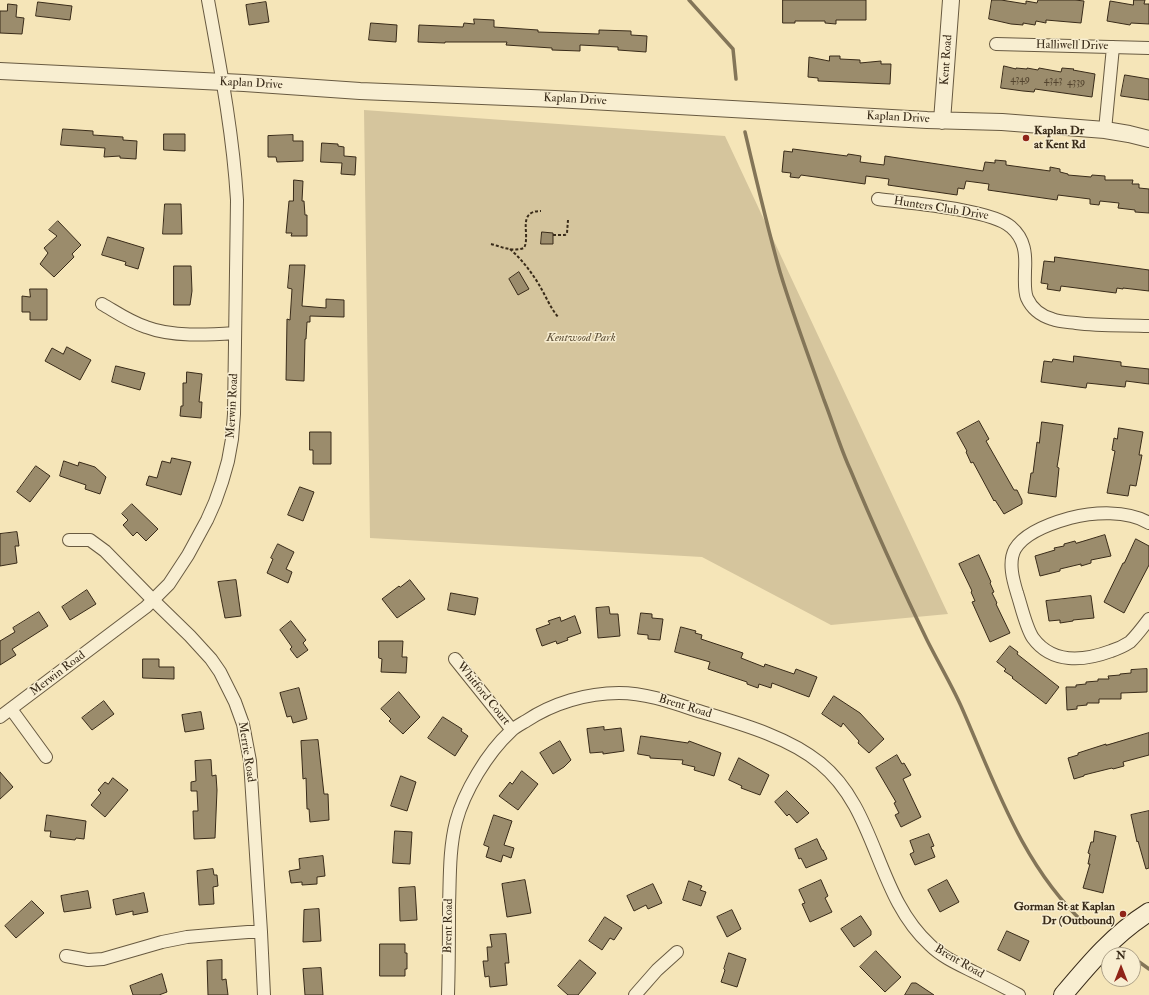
<!DOCTYPE html>
<html>
<head>
<meta charset="utf-8">
<style>
	body { margin:0 }
	#map { position:relative; width:1149px; height:995px; overflow:hidden; background:#f5e5b8; font-family:"IM FELL Double Pica",serif }
	canvas { display:block }
	.north { position:absolute; left:1101px; top:947px; width:40px; height:40px; box-sizing:border-box; background:#f8eed1; border:1px solid #aca087; border-radius:50%; rotate:0deg; font-size:11px; font-weight:700; line-height:16px; text-align:center; color:#392b19 }
	.north::after { content:''; display:block; margin:auto; width:14px; height:18px; background:#8f2418; clip-path:polygon(50% 0,100% 100%,50% 72%,0 100%) }
</style>
</head>
<body>
<div id="map">
<canvas width="1149" height="995"></canvas>
<div class="north">N</div>
</div>
<script>
const ctx = document.querySelector('canvas').getContext('2d');
ctx.lineJoin = 'round';
function paint(path, color) { ctx.fillStyle = color; ctx.fill(path, 'evenodd'); }
function trace(path, color, width, dash) { ctx.strokeStyle = color; ctx.lineWidth = width; ctx.lineCap = dash ? 'butt' : 'round'; ctx.setLineDash(dash || []); ctx.stroke(path); }
function write(font, color, halo, rows, align = 'center') {
  ctx.font = font + ' "IM FELL Double Pica",serif'; ctx.lineWidth = 3; ctx.setLineDash([]); ctx.textBaseline = 'middle'; ctx.strokeStyle = halo; ctx.fillStyle = color; for (const [text, x, y, turn = 0] of rows) {
    ctx.save(); ctx.translate(x, y); ctx.rotate((+turn || 0) * Math.PI / 180); ctx.textAlign = isNaN(turn) ? turn : align; if (halo) ctx.strokeText(text, 0, 0); ctx.fillText(text, 0, 0); ctx.restore();
  }
}
const green = new Path2D(`
	M364,110L725,136L948,614L831,625L702,557L370,538Z`);
const stream = new Path2D(`
	M689,0L733,49L736,79
	M745,132C756,179 767,226 780,272C793,315 809,357 824,400C833,423 840,447 850,469C874,527 900,584 927,640C938,662 951,684 961,706C995,783 1022,866 1085,924
	M1135,959L1149,969`);
const building = new Path2D(`
	M783,0H866V20H836V24L825,23V21H795V23H783Z
	M992,0H1001L1026,4V1L1037,3L1038,0H1075L1084,1L1081,23L1046,20V23L1036,21L1035,25L1023,23V25L1011,24L989,19Z
	M1134,0H1145L1144,4H1149V24L1131,23L1130,25L1107,21L1110,1L1133,5Z
	M38,2L72,6L70,20L36,16Z
	M266,2L269,22L249,25L246,5Z
	M8,4L17,5L16,17L24,18L22,34L0,33V11H7Z
	M474,19L494,20V27L538,30V32L599,34V30L631,31V35L647,36L646,52L618,50V47L580,45V51L552,50V48L506,45L507,42H445V43L418,42L419,25L463,27L464,23L474,24Z
	M371,23L397,25L396,42L369,40Z
	M830,56H840V59L860,60V63L881,61V64H891L890,84L818,81V78L808,77L809,57L829,61Z
	M1004,66L1016,69V68L1027,69V68L1038,70L1039,68L1061,72L1062,68L1074,69L1073,70L1095,74L1092,97L1035,89L1034,92L1023,91L1001,88Z
	M1125,75L1149,79V100L1121,96Z
	M63,129L93,131V135L123,137V140L137,141L136,159L120,158V156L104,157L105,148L61,145Z
	M164,134H185V151L164,150Z
	M293,135V141H303V161L277,162L276,157H268V136Z
	M322,143L338,144V146L344,147V156L356,157L355,175L341,174L342,163L321,162Z
	M793,149L847,156L848,154L861,156L860,162L884,165L885,156L983,171L985,162L995,163V160L1006,161V165L1050,171V167L1060,169V172L1068,174V175L1091,177L1092,175L1105,176V180H1133L1132,184H1139V188L1149,189V213L1135,212V210L1118,208L1119,203L1100,201L1099,205L1090,204V199L1058,195L1057,200L1043,198L988,190L989,184L966,181L964,189L958,188L957,195L888,185L889,179L866,176L865,184L801,175L799,178L790,177L791,173L782,172L784,151L792,152Z
	M294,180L303,181L302,201H304L305,215H307V236H291L292,233H286L289,201H293Z
	M165,204H181L182,234H163Z
	M58,221L81,245L72,254L74,257L54,277L40,264L48,253L44,248L57,236L49,230Z
	M542,232L553,233V244H541Z
	M108,237L144,248L138,269L125,265L126,262L102,255Z
	M1055,257L1149,270V291L1123,288V289L1117,288L1116,293L1061,286L1060,291L1047,289L1048,284L1041,283L1044,261L1054,262Z
	M290,265H305L302,306L326,308V299L344,300V317L310,316V322H307L306,339H305L304,381L286,380L287,319L290,320L292,289L288,288Z
	M174,266H191L192,291L190,305H174Z
	M519,272L529,289L518,295L509,279Z
	M30,289H47V320H30V312H22V296L30,297Z
	M67,347L91,360L80,380L45,361L52,348L63,354Z
	M1074,356L1121,362V366L1149,369V384L1126,381L1125,387L1087,383L1086,388L1041,382L1044,361L1052,362L1053,359L1073,362Z
	M116,366L145,373L140,390L112,382Z
	M187,372L202,374L199,402H202L201,418L180,416L181,406H183V383H186Z
	M979,421L989,439L986,441L1014,490H1017L1022,500V504L1004,514L995,500L994,501L973,462L971,463L966,452L967,451L957,433Z
	M1042,422L1063,425L1059,455L1057,467L1059,468L1056,497L1028,493L1031,473H1033L1037,442L1039,443Z
	M1119,428L1143,432L1139,455H1142L1136,486L1130,485L1128,496L1107,493L1115,451L1112,450L1114,438L1117,439Z
	M310,432H331V464H313V450H310Z
	M172,458L191,462L181,495L146,485L149,476L157,478L162,461L170,463Z
	M64,461L78,466L79,462L95,467L106,477L100,494L85,489L86,485L60,476Z
	M36,466L50,476L30,502L17,492Z
	M300,487L314,492L303,521L288,515Z
	M132,504L158,529L146,541L137,532L133,536L123,525L128,520L122,514Z
	M17,532L19,546H15L17,563L0,566V534Z
	M1105,535L1111,556L1091,560V563L1081,566V564L1060,569V571L1040,576L1035,556L1055,550L1054,548L1064,546V544L1075,541L1076,543Z
	M1136,539L1149,546V565L1124,613L1104,602L1123,563H1124Z
	M278,544L294,552L286,569L292,572L288,583L267,573L273,559L271,558Z
	M979,555L991,582L990,583L994,592L992,593L997,603L996,604L1010,633L990,642L972,602L975,601L971,592L972,591L959,564Z
	M236,580L241,616L225,618L218,582Z
	M410,580L425,599L397,618L382,599L399,586L400,587Z
	M87,590L96,604L70,620L62,607Z
	M451,593L478,598L475,615L448,610Z
	M1091,596L1094,618L1073,620V621L1060,623V620L1049,621L1046,601Z
	M609,607L610,614H618L620,636L598,638L596,608Z
	M39,612L48,626L12,649L16,655L0,665V641L15,632L13,628Z
	M641,613L652,614V618L663,619L660,640L648,639V635L638,634Z
	M575,616L581,633L567,638L568,640L557,644L556,641L542,646L536,629L550,624L548,621L560,617L561,621Z
	M291,621L306,640L303,643L308,650L297,658L290,649L292,647L280,630Z
	M681,627L696,631L695,633L702,635L701,639L743,653L741,658L764,667L765,664L794,674L796,669L817,677L809,697L772,683L771,688L759,684L758,688L747,684V682L708,669L710,662L675,652Z
	M379,641H403L402,657H407L406,673L381,672L382,659L379,658Z
	M1010,646L1018,652L1017,654L1059,687L1046,704L1012,678L1013,677L1004,671L1006,669L997,662Z
	M143,659H159V667H174V679L143,678Z
	M1147,669V692L1121,693V699H1099V703H1087V705L1077,706V709L1067,710L1066,687H1076V685L1086,684V682L1098,681V679H1109L1108,676L1120,675V674L1131,673V670Z
	M299,688L307,719L293,723L291,716L287,717L280,693Z
	M399,692L420,717L403,734L389,721L391,719L381,709Z
	M834,696L860,713L884,739L869,753L858,743L859,741L843,723L841,727L822,714Z
	M104,701L114,714L92,730L82,718Z
	M201,712L204,729L185,732L182,715Z
	M443,717L462,729L461,731L468,736L455,756L428,738Z
	M604,727V730L621,728L624,751L603,754V752L590,753L587,729Z
	M1149,733V755L1123,762L1124,766L1113,769L1112,768L1084,775V776L1074,779L1068,758L1078,755V753L1106,744V745Z
	M641,736L688,743L689,741L721,753L714,776L694,770L695,767L682,764L683,760L650,758V756L638,754Z
	M318,740L324,794H328L329,820L310,822L309,809H307L306,778L303,779L301,741Z
	M560,741L571,760L564,767L553,774L540,753Z
	M897,755L902,764L904,763L911,775L903,779L921,817L901,827L895,815L899,813L894,803L896,802L876,768Z
	M739,758L769,775L760,795L741,788L742,786L729,780Z
	M211,760L212,776L216,775L217,790L215,838L194,839L193,811H198L197,791H191V782L196,781L195,761Z
	M522,771L538,784L518,810L499,796L510,782L512,784Z
	M0,772L13,787L0,799Z
	M401,776L416,782L407,811L391,806Z
	M113,778L128,790L105,817L91,805L101,793L98,790L105,782L108,784Z
	M787,791L809,813L797,823L789,814L787,816L775,802Z
	M1149,811V868L1146,869L1138,841L1137,842L1131,815Z
	M47,815L86,821L84,839L76,838L75,840L50,837L51,831H45Z
	M494,815L512,821L504,845L514,848L511,858L503,855L501,862L486,857L489,847L484,845Z
	M395,831L412,832L410,864L393,863Z
	M1095,831L1116,836L1103,893L1083,888L1090,864H1088L1090,854L1088,853L1091,842H1093Z
	M929,834L934,846L931,847L935,857L915,865L910,854L914,852L910,841Z
	M817,839L822,850H823L827,859L806,868L801,858L799,859L795,849Z
	M323,856L325,876L317,877V884L302,885V882L291,883L289,871L300,869L299,859Z
	M213,869L214,875H217L218,886L213,887L214,904L199,905L197,871Z
	M525,880L531,913L507,917L502,884Z
	M821,880L828,896L825,898L832,912L810,922L802,904L805,903L799,890Z
	M947,880L959,902L940,912L928,890Z
	M689,881L702,886L700,890L706,892L701,906L683,900Z
	M653,884L662,903L648,909L646,905L634,911L627,896Z
	M415,887L417,920L400,921L399,888Z
	M88,891L91,908L64,912L61,896Z
	M144,893L148,912L133,915V911L116,915L113,900Z
	M32,901L44,913L16,938L5,926Z
	M319,909L321,941L303,942L304,910Z
	M732,910L741,929L727,937L717,917Z
	M861,916L871,931V935L854,947L841,929Z
	M605,917L622,928L614,940L610,938L602,950L589,941Z
	M1007,931L1029,941L1020,961L998,950Z
	M506,934L509,963H505L507,985L490,987L489,976L485,977L483,961H488L487,947H492L490,935Z
	M380,944H405V953H407V969H405V976H380Z
	M876,951L901,977L885,992L860,967Z
	M729,953L746,959L737,987L721,982L725,970L724,969Z
	M222,960V980L226,979L228,995H208L207,961Z
	M580,960L596,973L578,995H568L558,986Z
	M321,968L323,995H305L303,969Z
	M162,974L167,992L159,995H133L130,986Z
	M912,983H916L934,995H905Z`);
const path = new Path2D(`
	M553,235H565L567,233L568,220
	M491,244C502,247 513,252 524,248C531,235 516,211 541,211
	M510,249C521,259 530,270 538,283C545,294 550,308 559,318`);
const minor = new Path2D(`
	M996,44L1149,48
	M1105,130L1113,47
	M878,199C908,203 991,209 1011,227C1025,239 1026,254 1025,271C1025,280 1024,291 1027,298C1032,309 1042,316 1052,319C1060,322 1068,322 1076,323C1100,326 1125,325 1149,326
	M102,304C116,312 130,322 146,327C172,337 207,335 235,333
	M1149,523C1127,510 1094,512 1070,518C1052,523 1025,532 1015,549C1008,562 1013,580 1017,593C1021,605 1026,628 1033,638C1052,664 1084,661 1111,651C1117,649 1124,646 1130,642C1137,635 1143,627 1149,619
	M69,540H90L105,551L153,600L190,636L211,659L220,672L235,702L243,724L250,761L261,932L264,995
	M455,659L512,730
	M11,709L46,757
	M0,717L146,607L169,584L188,555L207,520L215,502L222,482L228,461L232,439L234,414L237,200C233,133 220,66 208,0
	M66,956L88,960L103,959L162,942L187,937L222,934L248,932H261
	M448,995C449,965 449,936 449,906C450,879 449,849 456,822C464,792 487,753 511,731C515,727 521,724 526,721C553,703 587,693 619,693C644,693 668,701 692,709C734,722 786,735 820,763C878,810 875,895 930,945C942,957 958,964 974,972C989,979 1004,987 1019,995
	M635,995L657,970L677,952`);
const tertiary = new Path2D(`
	M0,71L244,83L360,91L555,99L927,120L1002,122L1105,130L1129,134L1149,139
	M942,121L951,0`);
const secondary = new Path2D(`
	M1063,995C1089,964 1114,934 1149,912`);
const markers = [
	[1026,138,4,"#8f2418"],
	[1123,914,4,"#8f2418"]
];
const numberNames = [
	["4349",1020,80],
	["4343",1053,81],
	["4339",1076,83]
];
const streetNames = [
	["Halliwell Drive",1072,46,1],
	["Kent Road",947,60,-86],
	["Kaplan Drive",251,84,3],
	["Kaplan Drive",575,100,3],
	["Kaplan Drive",898,118,3],
	["Hunters Club Drive",941,209,9],
	["Merwin Road",233,406,-87],
	["Merwin Road",58,674,-37],
	["Whitford Court",483,694,51],
	["Brent Road",685,707,17],
	["Merrie Road",246,752,81],
	["Brent Road",449,926,-89],
	["Brent Road",959,962,30]
];
const poiNames = [
	["Kaplan Dr",1034,131],
	["at Kent Rd",1034,145],
	["Gorman St at Kaplan",1115,907,"right"],
	["Dr (Outbound)",1115,921,"right"]
];
const parkNames = [
	["Kentwood Park",581,338]
];
paint(green, '#d5c59d');
trace(stream, '#837558', 3.5);
paint(building, '#9b8c6c');
trace(building, '#392b19', 1);
trace(minor, '#685a41', 14);
trace(tertiary, '#685a41', 18);
trace(secondary, '#392b19', 20);
trace(path, '#392b19', 2, [3, 2]);
trace(minor, '#f8eed1', 12);
trace(tertiary, '#f8eed1', 16);
trace(secondary, '#f8eed1', 18);
for (const [x, y, r, color] of markers) { const dot = new Path2D(); dot.arc(x, y, r, 0, 2 * Math.PI); ctx.fillStyle = color; ctx.fill(dot); trace(dot, '#f8eed1', 1.5); }
write('10px', '#52432e', null, numberNames);
write('12px', '#392b19', '#f8eed1', streetNames);
write('bold 12px', '#392b19', '#f8eed1', poiNames, 'left');
write('italic 12px', '#60523a', '#f8eed1', parkNames);
</script>
</body>
</html>
